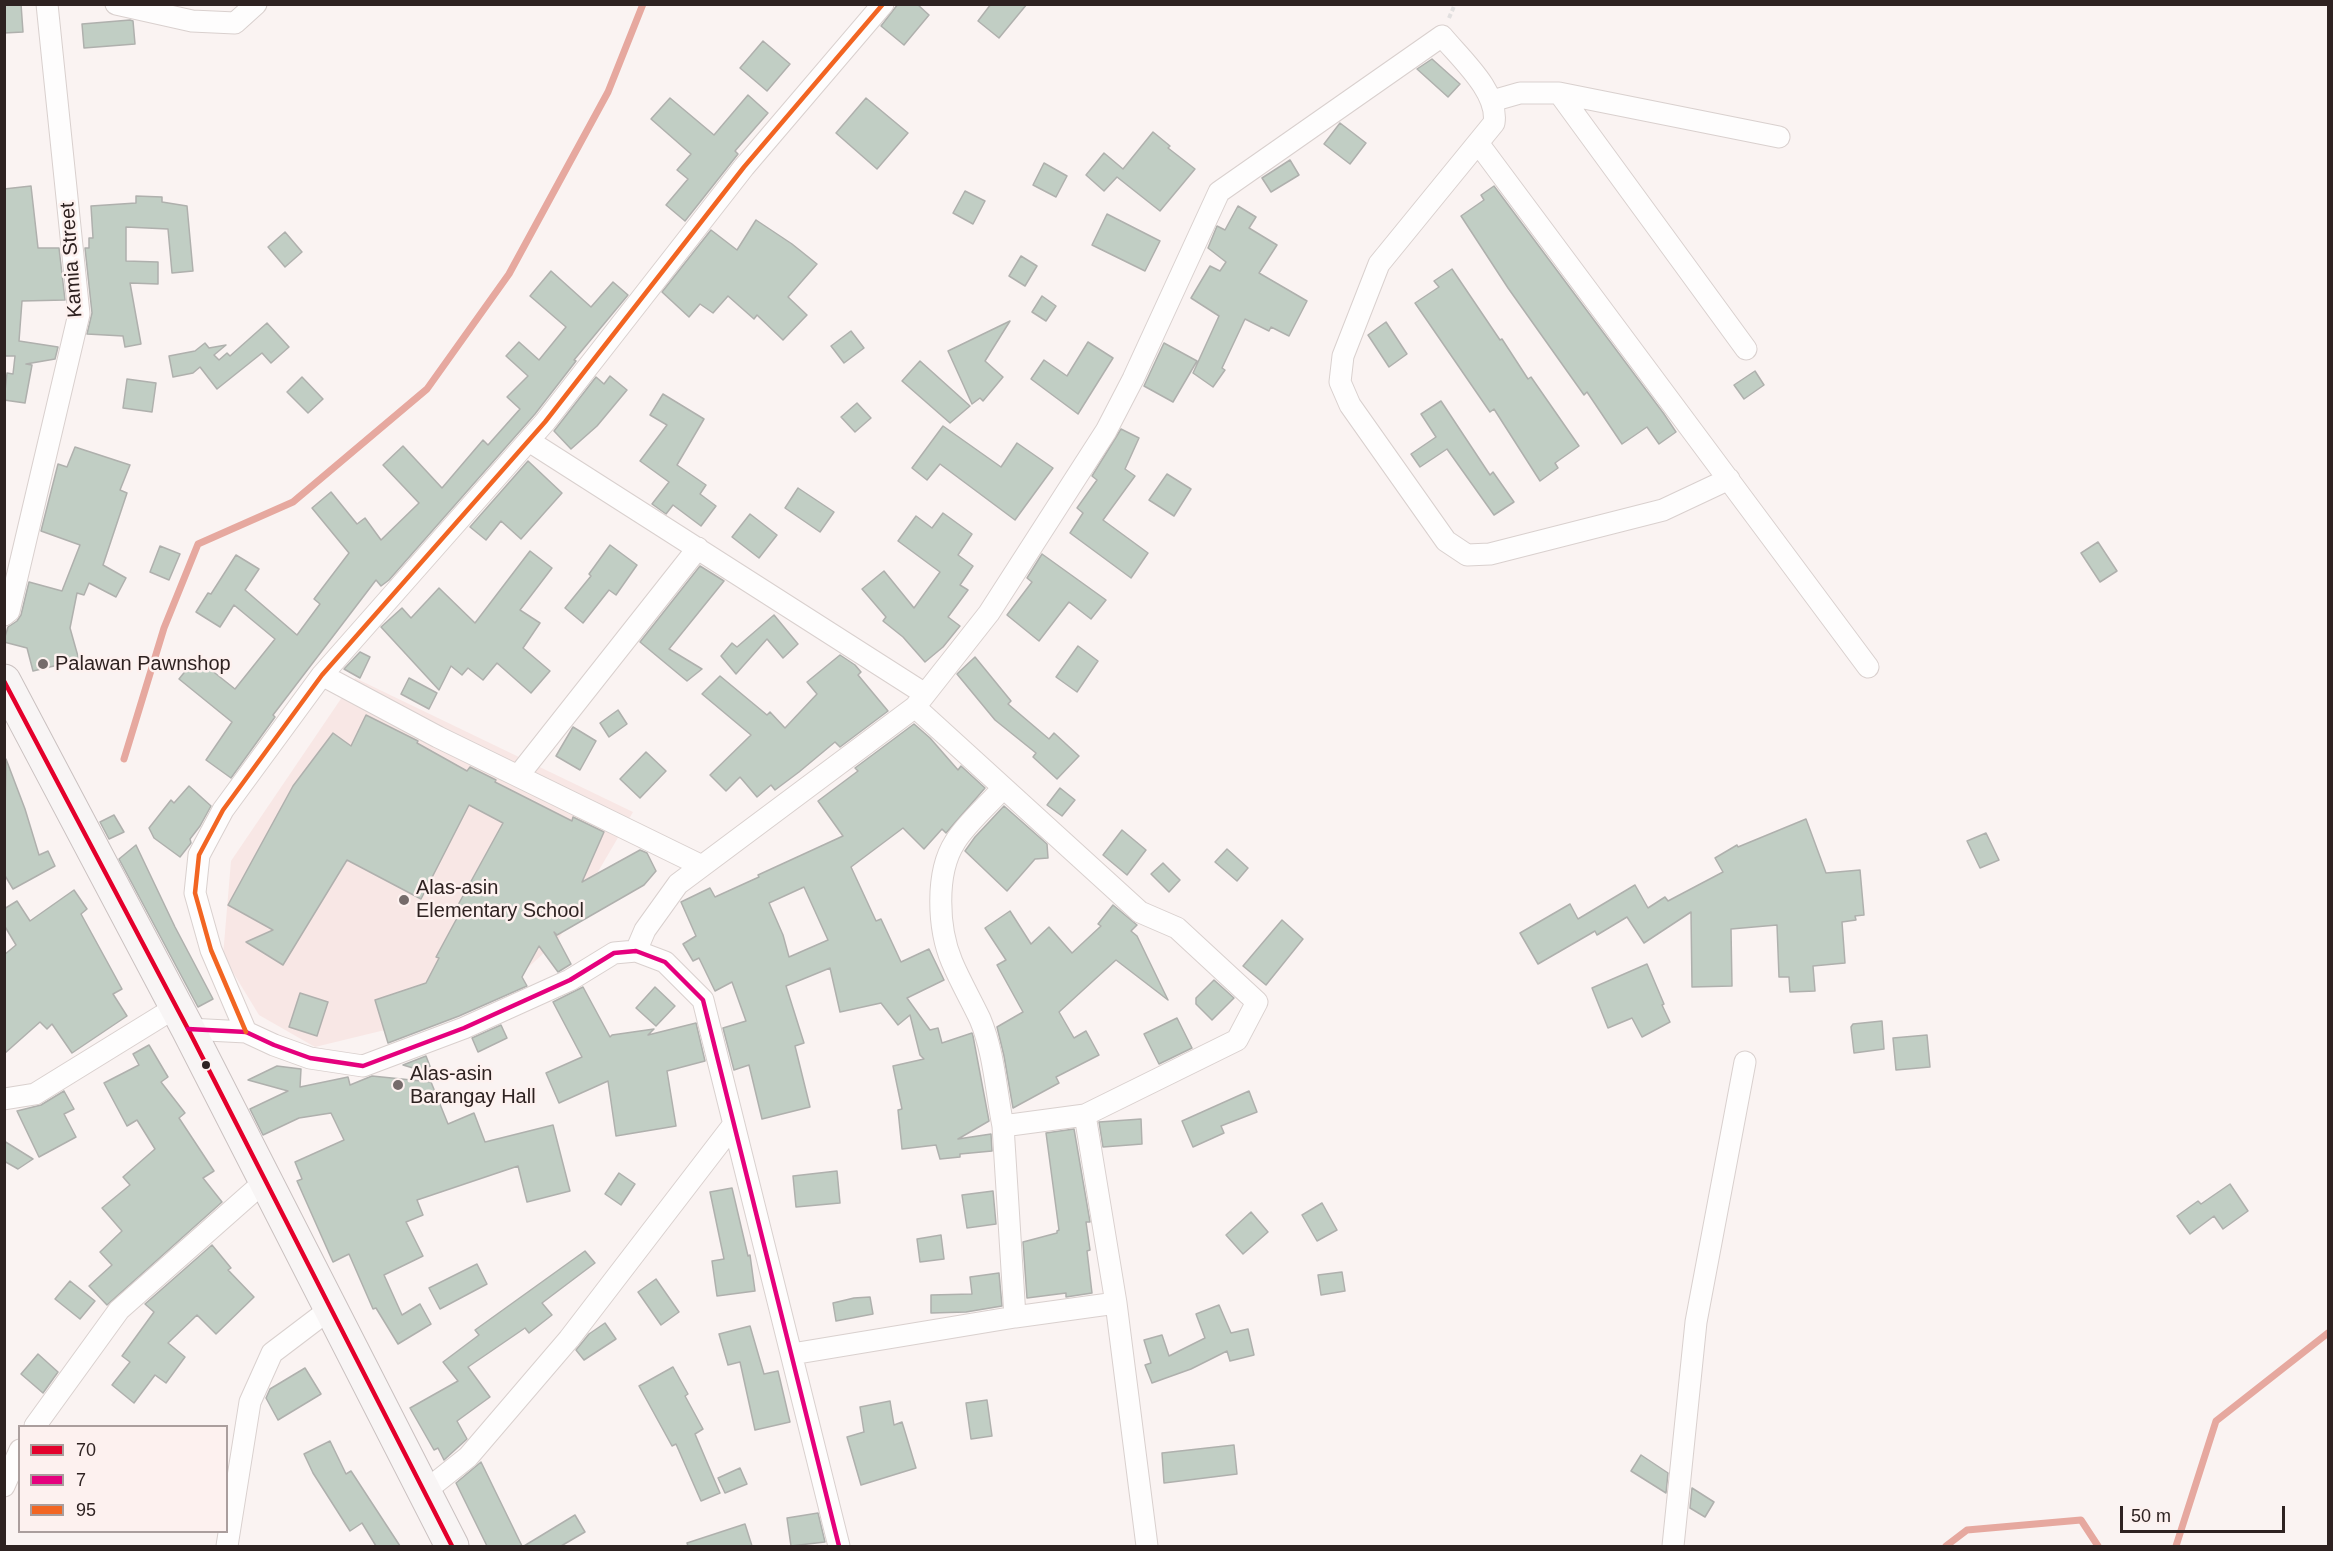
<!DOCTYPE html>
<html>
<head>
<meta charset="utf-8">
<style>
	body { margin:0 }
	#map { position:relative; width:2333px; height:1551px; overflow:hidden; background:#faf3f2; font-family:Helvetica,sans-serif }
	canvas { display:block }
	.frame { position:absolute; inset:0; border:6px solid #2e2221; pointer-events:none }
	.legend { position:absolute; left:18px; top:1425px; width:210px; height:108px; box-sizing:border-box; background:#fdf1ef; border:2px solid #aa9e9d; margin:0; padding:8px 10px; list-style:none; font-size:18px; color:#2e2221 }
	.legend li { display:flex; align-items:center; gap:12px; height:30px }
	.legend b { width:30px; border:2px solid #aa9e9d }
	.scale { position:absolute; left:2120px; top:1506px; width:165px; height:27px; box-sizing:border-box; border:3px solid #2e2221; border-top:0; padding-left:8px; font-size:18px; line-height:21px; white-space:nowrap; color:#2e2221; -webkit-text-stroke:4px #fdf1ef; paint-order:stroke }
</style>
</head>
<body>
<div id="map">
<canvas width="2333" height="1551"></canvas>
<div class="frame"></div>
<ul class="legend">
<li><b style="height:8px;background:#e4002b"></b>70</li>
<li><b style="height:8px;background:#e5007d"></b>7</li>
<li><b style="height:8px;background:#f26522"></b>95</li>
</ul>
<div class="scale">50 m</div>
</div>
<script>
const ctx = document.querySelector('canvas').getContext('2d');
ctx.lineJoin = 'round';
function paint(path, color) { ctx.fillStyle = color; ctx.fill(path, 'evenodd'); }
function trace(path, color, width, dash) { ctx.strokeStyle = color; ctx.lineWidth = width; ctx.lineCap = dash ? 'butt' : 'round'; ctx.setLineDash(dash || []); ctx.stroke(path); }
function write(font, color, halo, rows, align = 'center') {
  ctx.font = font + ' Helvetica,sans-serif'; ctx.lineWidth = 5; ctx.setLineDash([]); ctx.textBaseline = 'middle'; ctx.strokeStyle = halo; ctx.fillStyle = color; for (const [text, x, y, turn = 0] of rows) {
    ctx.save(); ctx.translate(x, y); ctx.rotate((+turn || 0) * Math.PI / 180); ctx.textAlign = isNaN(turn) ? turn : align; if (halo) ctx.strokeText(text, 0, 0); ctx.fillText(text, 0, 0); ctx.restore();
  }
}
const built = new Path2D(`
	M355,678L633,812L558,940L521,974L389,1029L315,1047L259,1015L223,956L231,861Z`);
const stream = new Path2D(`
	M124,759L164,628L198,544L293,502L427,389L509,274L608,92L643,4
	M1946,1546L1967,1530L2081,1520L2098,1546
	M2176,1546L2216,1421L2328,1333`);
const building = new Path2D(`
	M4,4H21L23,32L4,33Z
	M898,4H917L929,15L904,45L881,26Z
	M991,4H1027L999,38L978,21Z
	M130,20L133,21L135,44L84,48L82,24Z
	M763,41L790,64L767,91L740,68Z
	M1432,59L1460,84L1448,97L1417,69Z
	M748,95L768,113L735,151L738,154L685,221L666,205L688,179L677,170L691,154L651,119L670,98L714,135Z
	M866,98L908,133L877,169L836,133Z
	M1340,123L1366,143L1350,164L1324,144Z
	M1153,132L1170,146L1168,148L1195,169L1160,211L1117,177L1104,191L1086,175L1104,153L1123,169Z
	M1290,160L1299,175L1271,192L1262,178Z
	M1044,163L1067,176L1056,197L1033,185Z
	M31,186L38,248H59L65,300L22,301L19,341L58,347L55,359L26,364L32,365L25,403L4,400L7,373L13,374L15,356H4V189Z
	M1494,186L1664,414L1676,432L1659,444L1647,427L1622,444L1587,392L1584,395L1508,288L1461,216L1484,200L1481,195Z
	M965,191L985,201L973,224L953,213Z
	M136,196L162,197V202L187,206L193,271L172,273L168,229L126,227V261L158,262V284L130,283L141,344L125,347L123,336L87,334L92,313L85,248H89V238H93L91,206L136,203Z
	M1238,206L1256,217L1249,228L1277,245L1259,273L1307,301L1289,336L1271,327L1269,331L1245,319L1222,368L1225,370L1213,387L1193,373L1219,316L1191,298L1210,266L1220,271L1226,262L1208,248L1217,226L1225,230Z
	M1107,214L1160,241L1145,271L1092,245Z
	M756,220L792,244L817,264L788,297L807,315L783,340L757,315L754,319L728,296L713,313L700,304L689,317L662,292L711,230L737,250Z
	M285,232L302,252L285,267L268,247Z
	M1021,256L1037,266L1025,286L1009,276Z
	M1452,269L1500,340L1502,339L1528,379L1531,377L1579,446L1555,463L1558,468L1540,481L1494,409L1490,412L1415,303L1439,287L1434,281Z
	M551,271L591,307L613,282L628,295L574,360L576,361L535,414L389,580L381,586L376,580L273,715L275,717L231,778L206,760L232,722L179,679L196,658L235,689L275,639L234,605L220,627L196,612L208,593L211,594L236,555L259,569L245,590L297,635L320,604L314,599L349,553L312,508L331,492L357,524L365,518L381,540L419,503L383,465L403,446L442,488L483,440L488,445L520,409L507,397L528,376L506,356L519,342L539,360L566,327L530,296Z
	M1042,296L1056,306L1046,321L1032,312Z
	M1010,321L985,361L1003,377L983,401L980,398L972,404L948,351Z
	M1386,322L1407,354L1389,367L1368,335Z
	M267,323L289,347L271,363L262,353L217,389L200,367L193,373L173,377L169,356L195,351L205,343L209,348L226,345L214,355L219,360L227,353L230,356Z
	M851,331L864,348L844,363L831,346Z
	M1088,342L1113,358L1078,414L1031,379L1044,360L1067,376Z
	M1164,343L1197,361L1173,402L1144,386Z
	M920,361L970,406L950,423L902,381Z
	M1755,371L1764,385L1744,399L1734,385Z
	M610,376L627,390L597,426L571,449L554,431L596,377L604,384Z
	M302,377L323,399L308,413L287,392Z
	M127,379L156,383L152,412L123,408Z
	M663,394L704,419L677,465L706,485L700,494L716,506L701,526L673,505L666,514L652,504L669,482L640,461L667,425L650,415Z
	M1441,401L1490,475L1493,472L1514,502L1494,515L1447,449L1420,467L1411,454L1436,437L1421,414Z
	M857,403L871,418L855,432L841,417Z
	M943,426L1001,467L1017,443L1053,468L1015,520L940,464L927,480L912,468Z
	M1121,429L1139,438L1125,469L1135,476L1103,520L1148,553L1131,578L1070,533L1083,513L1077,508L1097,480L1092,476Z
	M75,447L130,465L120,490L127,493L103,565L126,578L116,597L89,583L84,595L77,593L70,628L79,660L33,671L27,648L4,642V640L8,627L17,621L21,615L29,582L62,591L80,545L41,531L58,464L67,467Z
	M528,461L562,493L521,539L501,521L486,540L470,527Z
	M1167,474L1191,489L1174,516L1149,500Z
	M798,488L834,512L820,532L785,508Z
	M943,513L972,534L958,555L973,566L960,585L968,590L948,617L960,626L943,647L925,662L903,637L883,621L886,617L862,589L884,571L914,608L940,572L898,541L916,516L932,528Z
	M750,514L777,535L759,558L732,537Z
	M2098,542L2117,571L2100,582L2081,553Z
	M610,545L637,565L616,595L609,590L583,623L565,608L591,576L589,574Z
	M160,546L180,554L169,580L150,572Z
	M530,551L552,568L520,610L540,623L523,648L550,671L531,693L497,663L483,680L468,668L462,675L451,666L439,690L381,627L402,608L411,618L439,588L475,623Z
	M1042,554L1106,600L1091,619L1069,602L1039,641L1007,615L1032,582L1027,578Z
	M700,566L724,581L669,649L702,669L687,681L640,642Z
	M774,615L798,644L783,658L767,639L736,674L721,656L732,643L737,647Z
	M1078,646L1098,661L1077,692L1056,677Z
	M360,652L370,657L360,678L344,669Z
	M840,655L855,665L861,672L858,675L888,711L840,747L835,742L799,772L775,790L771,785L757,797L740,777L726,791L710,775L751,735L702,694L720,676L767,715L770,712L785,728L817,694L807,682Z
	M975,657L1011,701L1008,704L1049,739L1054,733L1079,756L1057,779L1033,757L1036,753L995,720L957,674Z
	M409,678L437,693L429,709L401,694Z
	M618,710L627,724L609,737L600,723Z
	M366,715L418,741L417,743L467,771L470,767L496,780L495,782L572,821L573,817L604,832L582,882L640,850L647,853L656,871L644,885L557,935L554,932L571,964L558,972L539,946L522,977L527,986L459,1016L388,1043L375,1000L426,983L439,958L436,957L463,907L458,905L503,823L469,805L421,899L347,860L283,965L246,942L273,930L228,905L293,786L333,733L351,746Z
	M914,724L930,738L958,770L961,766L985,788L946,833L942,829L924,849L903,828L851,867L876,921L881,919L901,962L929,949L944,980L907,998L930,1030L938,1028L942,1043L972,1033L973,1036L989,1121L958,1139L991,1134L992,1151L960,1154V1157L940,1159L936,1145L902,1149L898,1110L902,1109L893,1066L924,1059L920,1055L910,1015L898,1025L881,1003L840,1012L830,968L786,986L804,1043L795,1046L810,1107L762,1119L749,1065L734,1070L723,1028L746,1021L732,982L715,991L699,958L693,961L683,944L696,936L681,902L710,888L715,897L759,877L758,875L843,836L818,801L858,771L855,768ZM804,887L828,940L789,957L783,935L769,903Z
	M573,727L596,741L580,770L556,756Z
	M646,752L666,771L640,798L620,779Z
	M6,759L25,809L39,855L48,851L55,866L13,889L4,874Z
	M189,786L211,806L200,826L190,839L191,843L180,857L154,838L149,828L171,800L174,803Z
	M1060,788L1075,800L1062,816L1047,805Z
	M1004,806L1047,844L1048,858L1035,859L1007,891L965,851L975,837Z
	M114,815L124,832L109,839L100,822Z
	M1806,819L1826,873L1860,870L1864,915L1855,916L1856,920L1842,922L1845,963L1813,966L1815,991L1790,992L1789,977H1779L1777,925L1731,929L1732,986L1692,987L1691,912L1644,943L1627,917L1597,935L1595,931L1538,964L1520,933L1570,904L1578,919L1635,885L1648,908L1665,897L1668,901L1723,872L1715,858L1737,845L1738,847Z
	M1122,830L1146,850L1127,875L1103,855Z
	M1986,833L1999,860L1980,868L1967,841Z
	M136,845L175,927L213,999L198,1007L119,859Z
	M1227,849L1248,868L1237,881L1215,862Z
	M1163,863L1180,880L1169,892L1151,874Z
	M74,890L87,909L81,914L122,989L113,994L127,1016L72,1053L52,1024L47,1029L40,1022L4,1054V955L16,945L4,925V909L17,901L30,921Z
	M1113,905L1137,925L1131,931L1137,936L1168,1000L1116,960L1059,1012L1074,1038L1086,1031L1099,1055L1056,1077L1059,1083L1013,1108L1004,1056L997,1027L1023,1012L997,965L1006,960L985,928L1010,911L1031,944L1049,927L1072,953L1101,926L1098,924Z
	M1282,920L1303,939L1266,985L1243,966Z
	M1647,964L1664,1004L1662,1005L1670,1022L1642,1037L1632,1018L1608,1028L1592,988Z
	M1214,980L1234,998L1212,1020L1196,1004V998Z
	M583,987L610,1037L612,1035L654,1029L648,1035L696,1023L705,1061L667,1071L676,1126L616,1136L608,1081L559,1103L546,1073L582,1057L553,1002Z
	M655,987L675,1006L656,1026L636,1008Z
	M300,993L328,1002L317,1036L289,1027Z
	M1177,1018L1192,1048L1159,1064L1144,1034Z
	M1882,1021L1884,1049L1854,1053L1851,1027L1853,1024Z
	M501,1025L507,1038L478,1052L472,1038Z
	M1927,1035L1930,1067L1896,1070L1893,1038Z
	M149,1045L168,1077L161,1082L185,1113L179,1118L214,1171L203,1178L222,1202L107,1305L89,1286L112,1265L100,1252L122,1231L102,1208L130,1185L123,1177L155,1149L137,1120L127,1126L104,1083L139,1065L133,1054Z
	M426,1056L433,1074L403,1065Z
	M277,1066L301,1069L300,1087L348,1077L350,1085L372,1076L431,1082L448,1124L474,1113L485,1142L553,1125L570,1191L527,1202L518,1166L417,1200L423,1215L406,1222L423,1256L384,1275L402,1315L420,1304L431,1324L398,1344L376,1308L373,1309L349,1254L333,1262L297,1181L302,1179L295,1162L344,1140L331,1113L299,1118L263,1135L250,1109L288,1091L248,1080Z
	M64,1091L74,1109L64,1114L76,1137L39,1157L17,1111L41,1105Z
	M1249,1091L1257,1112L1221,1126L1224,1133L1193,1147L1182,1121Z
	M1141,1119L1142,1144L1103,1147L1099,1122Z
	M1074,1129L1090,1222H1086L1090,1250L1087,1251L1092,1293L1066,1297V1293L1027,1298L1023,1242L1057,1233V1231L1059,1230L1046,1133Z
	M4,1141L33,1159L18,1169L4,1161Z
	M837,1171L840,1203L796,1207L793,1176Z
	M619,1173L635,1184L621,1205L605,1194Z
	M2230,1184L2248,1211L2223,1229L2214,1216L2190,1234L2177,1216L2198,1201L2201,1204Z
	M732,1188L748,1256L750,1255L755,1291L717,1296L712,1261L724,1259L710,1192Z
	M993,1191L996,1224L967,1228L962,1195Z
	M1322,1203L1337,1230L1317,1241L1302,1215Z
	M1251,1212L1268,1232L1243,1254L1226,1235Z
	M941,1235L944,1259L920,1262L917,1239Z
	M212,1245L231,1268L228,1270L254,1297L216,1334L197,1315L168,1343L185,1357L166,1383L155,1375L134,1403L112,1385L130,1362L122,1356L154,1312L145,1304Z
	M585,1251L595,1263L542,1303L552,1315L529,1333L525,1328L468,1367L490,1397L457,1421L467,1439L444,1460L438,1448L434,1450L410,1408L458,1381L443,1362L479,1335L475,1330Z
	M477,1264L487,1284L440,1309L429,1288Z
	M1342,1272L1345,1291L1321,1295L1318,1275Z
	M999,1273L1002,1306L966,1312L931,1313V1295L972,1294L970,1277Z
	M656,1279L679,1312L661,1325L638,1292Z
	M70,1281L95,1301L80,1319L55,1299Z
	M870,1297L873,1314L836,1321L833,1303L854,1298Z
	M1219,1305L1231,1333L1248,1329L1254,1355L1230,1361L1227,1351L1191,1369L1152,1383L1145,1365L1151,1363L1144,1340L1162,1335L1169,1356L1205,1338L1196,1314Z
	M605,1323L616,1339L584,1360L576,1350L589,1334Z
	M750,1326L764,1374L778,1371L790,1422L755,1430L740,1362L728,1365L719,1334Z
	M38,1354L58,1372L43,1393L21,1374Z
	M673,1367L688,1394L685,1396L703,1429L695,1434L720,1493L701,1501L676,1444L672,1446L639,1386Z
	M305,1368L321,1394L278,1420L266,1398L270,1389Z
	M987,1400L992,1436L971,1439L966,1403Z
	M890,1401L894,1425L902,1422L916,1468L861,1485L847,1437L864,1432L860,1407Z
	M330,1441L346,1474L351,1471L400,1546H376L362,1523L350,1531L313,1473L304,1454Z
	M1234,1445L1237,1474L1164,1483L1162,1453Z
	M1641,1455L1668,1473L1666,1493L1631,1471Z
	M481,1462L522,1546H487L456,1483Z
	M740,1468L747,1484L725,1493L718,1478Z
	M1692,1488L1714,1502L1705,1517L1690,1508Z
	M818,1513L825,1542L791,1546L787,1518Z
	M575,1515L585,1532L561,1546H524Z
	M745,1524L752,1546H688L687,1543Z`);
const path = new Path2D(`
	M1449,18L1455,4`);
const street = new Path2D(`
	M116,4L192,21L235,23L256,4
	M1559,93L1746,349
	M1492,101L1520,93H1559L1779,137
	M1478,143L1868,667
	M529,441L925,694
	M4,615L9,611L79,314L47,4
	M322,675L438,737L702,866
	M915,707L1140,912L1177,928L1257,1002L1237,1040L1085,1115L1003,1126L1015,1317
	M518,776L698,548
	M636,951L645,930L678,884L915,707L989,613L1106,431L1133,379L1219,192L1442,36C1460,58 1499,92 1494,123L1379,264L1343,356L1340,382L1350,405L1446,541L1467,555L1490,554L1663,510L1729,479
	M188,1029L246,1032L274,1045L310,1058L363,1066L464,1028L570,980L614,953L636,951L665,962L703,1000L839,1546
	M246,1032L211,950L195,893L199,855L223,810L322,675L545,422L744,167L883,4
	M4,1099L35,1094L176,1007
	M1085,1115L1116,1303L1147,1546
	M1003,1126C996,1091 994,1052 980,1019C971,1000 960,981 952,962C938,929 935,873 955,842C965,825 989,804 1003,788
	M792,1354L1015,1317L1116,1303
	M35,1426L119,1310L265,1181
	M4,1486L20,1450
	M424,1492L468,1457L569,1339L734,1124
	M227,1546L250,1402L272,1353L330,1309
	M1673,1546L1696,1322L1745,1062`);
const primary = new Path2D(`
	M4,681L188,1029L452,1546`);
const bus1 = new Path2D(`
	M4,681L188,1029L452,1546`);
const bus2 = new Path2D(`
	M188,1029L246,1032L274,1045L310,1058L363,1066L464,1028L570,980L614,953L636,951L665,962L703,1000L839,1546`);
const bus3 = new Path2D(`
	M246,1032L211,950L195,893L199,855L223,810L322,675L545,422L744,167L883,4`);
const markers = [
	[43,664,6,"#756b6a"],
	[404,900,6,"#756b6a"],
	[206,1065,5,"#2e2221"],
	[398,1085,6,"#756b6a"]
];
const streetNames = [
	["Kamia Street",72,260,-94]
];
const poiNames = [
	["Palawan Pawnshop",55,664],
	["Alas-asin",416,888],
	["Elementary School",416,911],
	["Alas-asin",410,1074],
	["Barangay Hall",410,1097]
];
paint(built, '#f8e7e5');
trace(stream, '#e6a89f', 7);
paint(building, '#c1cec4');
trace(building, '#afb0ad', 1.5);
trace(street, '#d9d0ce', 23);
trace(primary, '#cac1c0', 35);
trace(path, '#e2e0e0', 4, [4.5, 3]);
trace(street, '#fefdfd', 21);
trace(primary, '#f8f5f5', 33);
trace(bus1, '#e4002b', 4.5);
trace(bus2, '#e5007d', 4.5);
trace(bus3, '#f26522', 4.5);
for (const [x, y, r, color] of markers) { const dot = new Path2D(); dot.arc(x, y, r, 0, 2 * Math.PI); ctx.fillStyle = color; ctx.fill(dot); trace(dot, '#fdf1ef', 2); }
write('20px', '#2e2221', '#fdf1ef', streetNames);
write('20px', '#2e2221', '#fdf1ef', poiNames, 'left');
</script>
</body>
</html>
